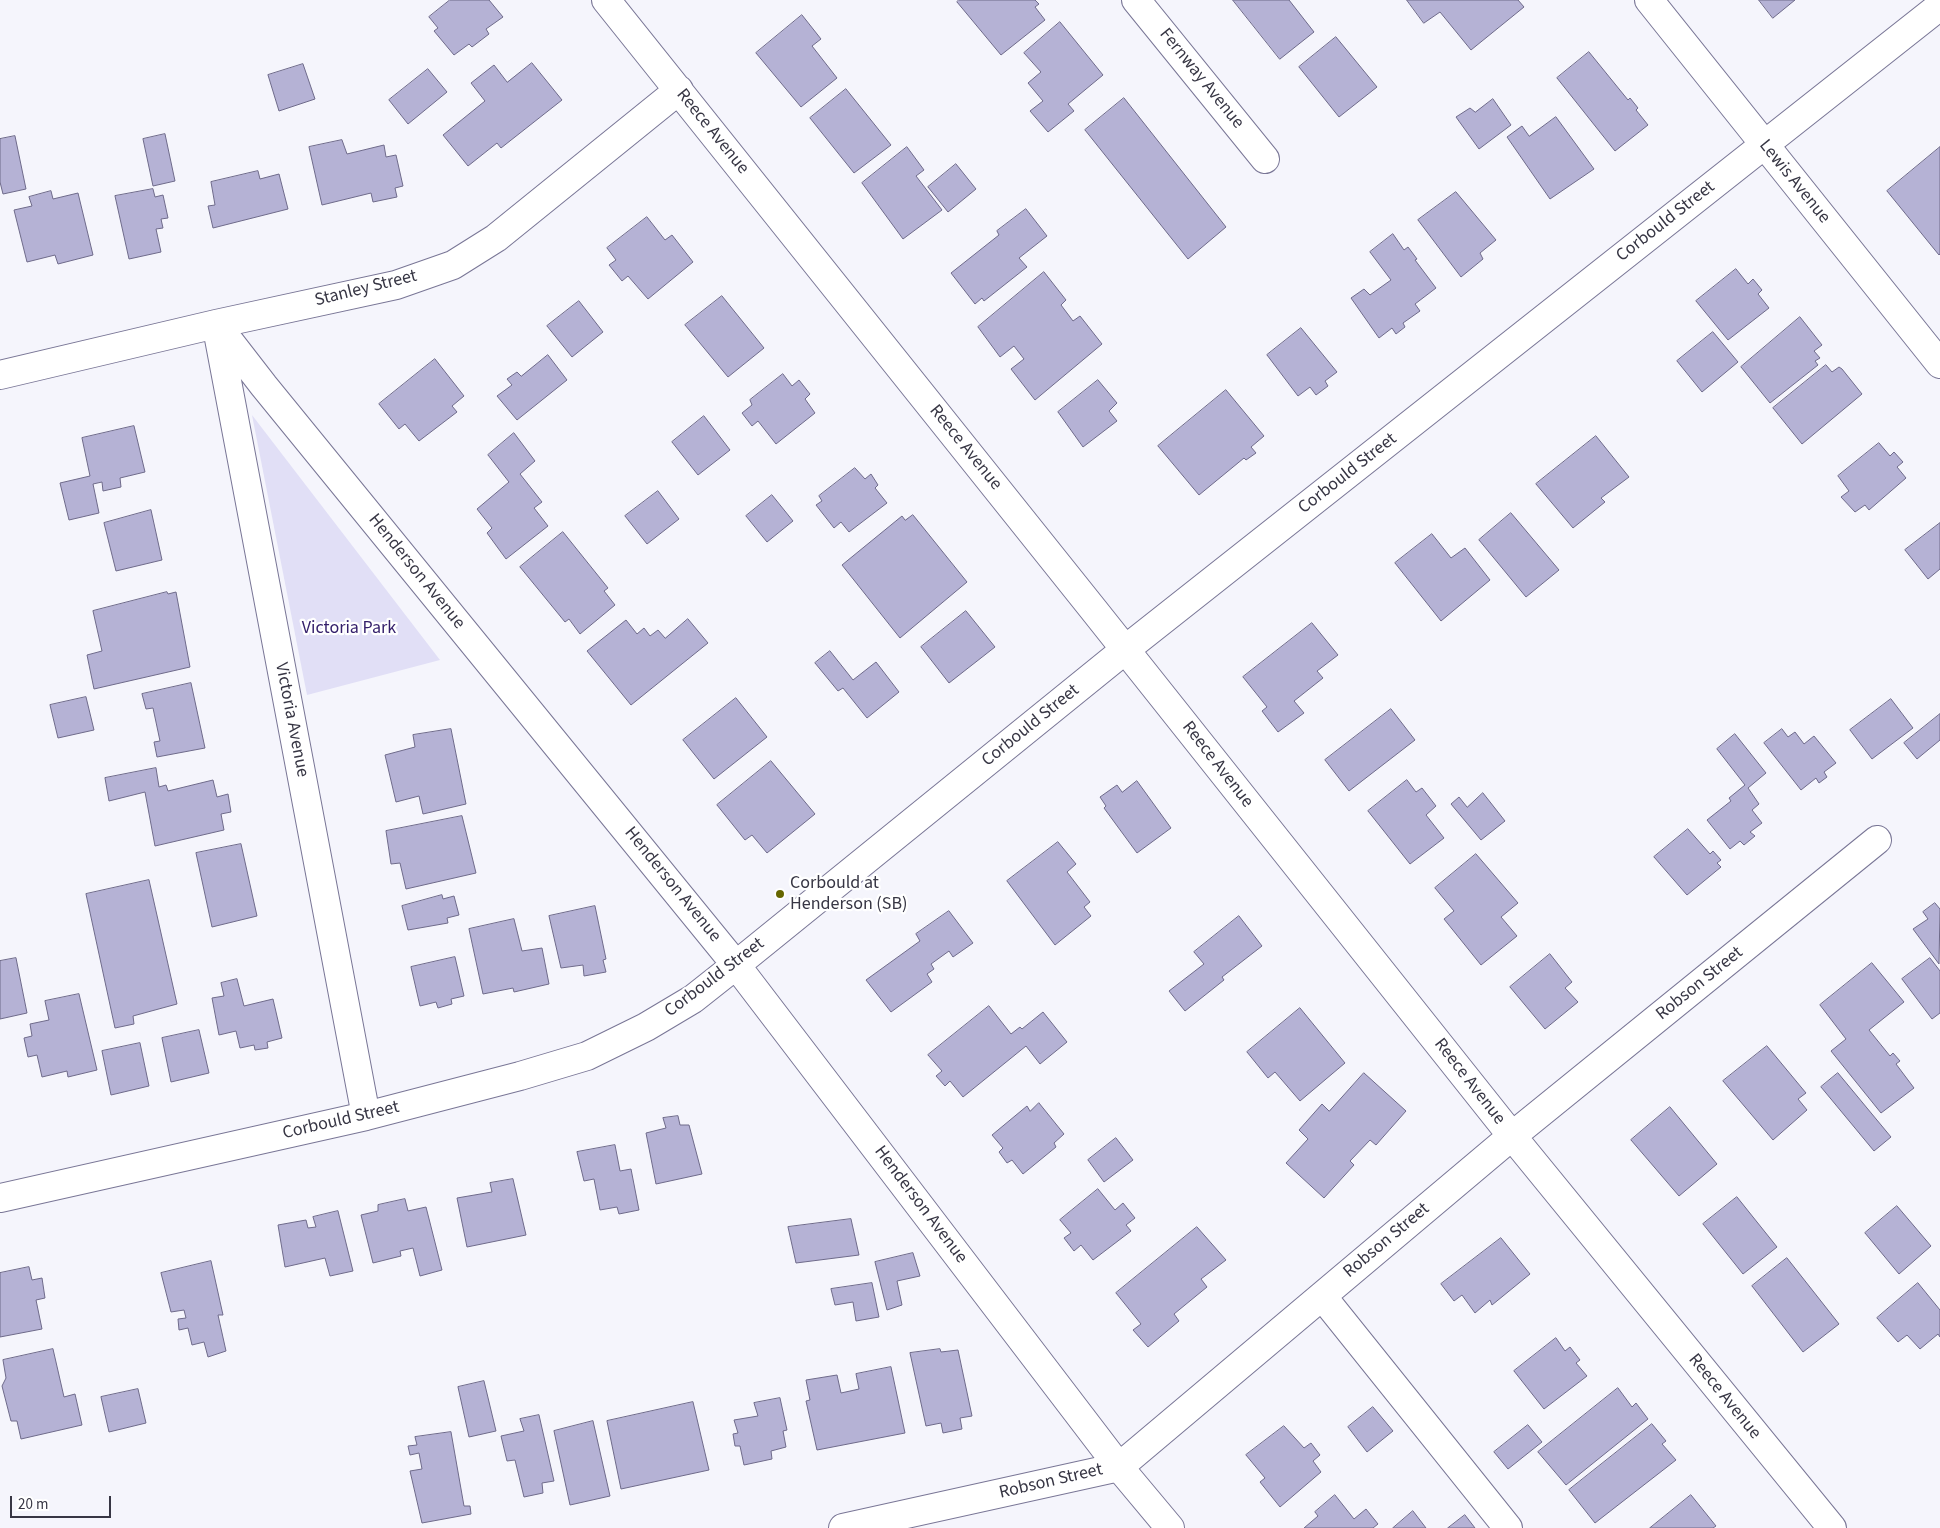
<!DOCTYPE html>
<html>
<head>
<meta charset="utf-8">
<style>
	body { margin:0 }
	#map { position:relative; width:1940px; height:1528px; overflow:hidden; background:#f5f5fc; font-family:"Source Sans 3",sans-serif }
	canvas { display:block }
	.scale { position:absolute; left:10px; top:1496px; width:101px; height:22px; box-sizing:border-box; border:2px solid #373644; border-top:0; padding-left:6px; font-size:15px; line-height:18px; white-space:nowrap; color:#373644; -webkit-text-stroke:4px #fff; paint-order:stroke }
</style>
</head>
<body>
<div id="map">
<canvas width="1940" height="1528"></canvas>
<div class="scale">20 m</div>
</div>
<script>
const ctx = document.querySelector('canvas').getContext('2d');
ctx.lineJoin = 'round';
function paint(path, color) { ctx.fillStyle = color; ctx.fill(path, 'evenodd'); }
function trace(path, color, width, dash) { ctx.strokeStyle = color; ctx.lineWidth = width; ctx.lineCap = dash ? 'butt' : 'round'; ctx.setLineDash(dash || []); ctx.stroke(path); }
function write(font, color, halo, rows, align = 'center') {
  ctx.font = font + ' "Source Sans 3",sans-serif'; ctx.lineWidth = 4.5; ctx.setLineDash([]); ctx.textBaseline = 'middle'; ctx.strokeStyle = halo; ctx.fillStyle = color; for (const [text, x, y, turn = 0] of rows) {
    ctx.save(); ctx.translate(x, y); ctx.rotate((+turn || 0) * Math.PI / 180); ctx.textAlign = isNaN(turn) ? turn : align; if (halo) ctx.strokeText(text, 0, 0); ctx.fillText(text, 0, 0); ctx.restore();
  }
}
const green = new Path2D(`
	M252,415L440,660L307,695Z`);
const building = new Path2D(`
	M450,0H489L503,17L486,29L489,34L472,47L469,44L454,55L434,31L438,28L429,17Z
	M959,0H1035L1039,4L1035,7L1045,20L1001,55L957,2Z
	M1233,0H1289L1314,32L1280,59Z
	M1407,0H1518L1524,7L1471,50L1440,12L1424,23Z
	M1759,0H1795L1773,18Z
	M802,15L821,39L812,46L837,78L801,107L756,53Z
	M1060,22L1103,75L1068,104L1074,111L1048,132L1030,111L1043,101L1028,83L1041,72L1024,53Z
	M1336,37L1377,87L1339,117L1299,67Z
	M1589,52L1628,100L1630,98L1638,108L1636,110L1648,125L1615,151L1557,78Z
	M532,63L562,100L501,148L497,143L468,166L443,135L485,101L471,83L494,65L507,82Z
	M303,64L315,99L279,111L268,75Z
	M428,69L447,92L408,124L389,100Z
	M846,89L891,145L854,173L810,118Z
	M1124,98L1226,227L1188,259L1085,130Z
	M1493,99L1511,125L1479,149L1456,117L1470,108L1475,112Z
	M1556,117L1594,169L1550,199L1507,137L1522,126L1529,136Z
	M165,134L175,181L153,186L143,139Z
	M15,136L26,189L3,194L0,182V139Z
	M342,140L347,154L384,145L386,157L396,155L403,186L395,188L397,197L373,202L371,193L322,205L309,147Z
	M907,147L924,170L916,176L942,210L903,239L862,183Z
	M1940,147V254L1939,255L1887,191Z
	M956,164L976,189L948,212L928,187Z
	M258,171L260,179L279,174L288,209L213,228L208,206L215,205L211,182Z
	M153,189L155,197L163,195L168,218L161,219L163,228L156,229L161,252L129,259L115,196Z
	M51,191L53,199L78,193L93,255L58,264L55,255L27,262L14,210L32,206L29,197Z
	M1456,192L1496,240L1480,253L1483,259L1461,277L1418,220Z
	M1026,209L1047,236L1019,258L1027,267L984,301L982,298L975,304L951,273L999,235L997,231Z
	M647,217L665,240L672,235L693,262L648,299L628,276L622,281L609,265L616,260L607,248Z
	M1393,234L1404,250L1408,247L1417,259L1415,260L1436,288L1415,304L1420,311L1403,323L1405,327L1396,334L1392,328L1379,338L1351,298L1364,289L1370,295L1391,280L1370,252Z
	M1736,269L1748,284L1753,279L1762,290L1758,294L1769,308L1728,340L1696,301Z
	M1044,272L1066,300L1061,305L1073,321L1080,316L1102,344L1035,400L1011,369L1024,359L1014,346L1000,357L978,327Z
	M722,296L764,348L728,377L685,325Z
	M579,301L603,332L572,357L547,326Z
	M1800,317L1822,345L1814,351L1820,358L1815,361L1818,365L1770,403L1741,367Z
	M1301,328L1337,372L1325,381L1328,386L1316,395L1310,387L1298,396L1267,355Z
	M1713,332L1738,362L1702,392L1677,361Z
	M548,355L567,380L517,420L497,396L512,385L507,379L517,372L521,376Z
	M435,359L464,396L452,406L457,412L419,441L405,424L399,429L379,404Z
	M1826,365L1832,372L1839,367L1842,369L1862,394L1802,444L1773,408Z
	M783,374L792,386L799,380L810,394L805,399L815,413L776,444L758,421L752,426L742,413L752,405L750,400Z
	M1098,380L1117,403L1109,411L1117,421L1083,447L1058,412Z
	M1226,390L1264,436L1251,447L1256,453L1246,460L1244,458L1199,495L1158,446Z
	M704,416L730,450L698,475L672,442Z
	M134,426L145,472L120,478L121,487L103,491L102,482L93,484L99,513L69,520L60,483L90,476L82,438Z
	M514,433L535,461L520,474L542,502L534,508L548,526L506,559L487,533L492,528L477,509L509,482L488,455Z
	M1596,436L1629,477L1601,498L1605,502L1573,528L1536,484Z
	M1879,443L1890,456L1894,452L1903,462L1897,467L1906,478L1869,510L1865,505L1855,512L1841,497L1849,491L1838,476Z
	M855,468L865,479L871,474L878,485L875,488L887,503L849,532L841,522L834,528L816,505L822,501L819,496Z
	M658,491L679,519L647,544L625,516Z
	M772,495L793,521L767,542L746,516Z
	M151,510L162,560L116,571L104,523Z
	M1511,513L1559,570L1526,597L1479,540Z
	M913,515L967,582L900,638L842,565L902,516L905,520Z
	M1940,523V569L1928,579L1905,550Z
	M563,532L608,588L604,591L615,605L580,634L569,619L565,622L520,567Z
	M1432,534L1451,558L1465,548L1490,580L1441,621L1395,563Z
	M167,592L168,594L176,592L190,667L94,689L87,655L102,651L93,611Z
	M966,611L995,647L949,683L921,647Z
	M688,619L708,643L631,705L587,651L626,620L637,634L644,628L650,636L658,630L665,638Z
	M1312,623L1338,655L1317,671L1323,678L1294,701L1304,713L1278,732L1262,711L1267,707L1243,677Z
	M830,651L853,680L876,662L899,692L867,718L843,688L838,691L815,663Z
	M191,683L205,748L157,757L154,742L160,741L153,708L146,709L142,694Z
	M86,697L94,730L58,738L50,705Z
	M736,698L767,737L714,779L683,740Z
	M1891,699L1913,728L1872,759L1850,730Z
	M1391,709L1415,740L1349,791L1325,760Z
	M1940,714V740L1917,759L1904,743Z
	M451,729L466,804L423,814L419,796L396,802L385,755L415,747L413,735Z
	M1782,729L1788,737L1795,732L1804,744L1814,736L1836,763L1824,772L1827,777L1819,783L1816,778L1801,790L1764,743Z
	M1735,734L1766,773L1748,788L1759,804L1752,810L1762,823L1750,832L1755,836L1744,845L1740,841L1730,849L1707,820L1731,801L1729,798L1745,785L1717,749Z
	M771,761L815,814L767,853L752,835L745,840L717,805Z
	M156,768L159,787L166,785L168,791L213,780L217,797L228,794L231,812L221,814L224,830L155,846L145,792L109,801L105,778Z
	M1407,780L1416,792L1422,788L1436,806L1426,815L1444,838L1410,864L1368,811Z
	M1137,781L1171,828L1137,853L1104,808L1106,806L1100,797L1117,785L1122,792Z
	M1483,793L1505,821L1481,840L1451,804L1459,797L1467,807Z
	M462,816L476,873L406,889L400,863L391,864L386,831Z
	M1688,829L1710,854L1713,851L1721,860L1717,863L1721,867L1687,895L1654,857Z
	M1058,842L1076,864L1067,872L1090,902L1084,907L1091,916L1055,945L1007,881Z
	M241,844L257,916L212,927L196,853Z
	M1476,854L1518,903L1501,917L1517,936L1481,965L1444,919L1454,911L1435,888Z
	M149,880L177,1004L133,1016L134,1024L115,1028L86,894Z
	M442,895L443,899L454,896L459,915L447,918L448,923L408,930L402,906Z
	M1935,903L1940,909L1939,964L1913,929L1928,919L1923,912Z
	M595,906L606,959L603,960L606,972L584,976L583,965L561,968L549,916Z
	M949,911L973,943L953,957L949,951L931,964L934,969L927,974L932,982L891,1012L866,980L920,941L916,934Z
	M1239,916L1262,946L1222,977L1224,980L1185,1011L1169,991L1204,964L1194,952Z
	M514,919L522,951L542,948L549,984L514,992L513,988L483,994L469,929Z
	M1550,954L1572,982L1565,988L1578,1002L1545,1029L1510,987Z
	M455,957L464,996L451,999L452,1004L438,1008L436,1002L420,1006L411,967Z
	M16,958L27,1013L0,1019V961Z
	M1930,958L1940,971V1013L1932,1019L1902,979Z
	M1872,963L1904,1002L1869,1030L1890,1056L1893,1053L1900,1061L1896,1064L1914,1088L1881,1113L1831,1051L1846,1039L1820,1005Z
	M237,979L244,1006L273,999L282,1038L267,1042L268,1048L255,1050L254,1045L240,1048L236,1031L219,1035L212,998L224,996L221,983Z
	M79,994L97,1070L68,1077L67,1071L42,1077L37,1055L28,1057L24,1038L32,1036L30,1024L49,1020L45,1001Z
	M989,1006L1011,1034L1020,1027L1022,1029L1043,1012L1067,1042L1040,1064L1026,1046L963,1097L950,1081L945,1086L936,1076L942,1071L928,1055Z
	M1300,1008L1345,1063L1300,1101L1275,1072L1268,1078L1247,1052Z
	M199,1030L209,1073L171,1082L162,1038Z
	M140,1043L149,1086L111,1095L102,1051Z
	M1767,1046L1806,1093L1798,1099L1807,1110L1773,1140L1723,1081Z
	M1364,1073L1406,1111L1376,1145L1370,1140L1350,1161L1354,1165L1324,1198L1286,1163L1308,1139L1299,1130L1322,1104L1329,1111Z
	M1838,1073L1891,1137L1874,1151L1821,1087Z
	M1039,1103L1064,1134L1054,1143L1056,1147L1023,1174L1012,1160L1007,1163L999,1152L1003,1148L992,1135L1027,1106L1030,1111Z
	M1670,1107L1717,1164L1679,1196L1631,1140Z
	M678,1116L680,1125H689L702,1174L656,1184L646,1133L666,1128L663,1118Z
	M1116,1138L1133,1160L1104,1182L1088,1160Z
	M615,1145L620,1171L631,1169L639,1210L619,1214L617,1207L600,1210L594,1179L584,1181L577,1152Z
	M513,1179L526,1235L467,1247L457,1198L492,1192L490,1183Z
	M1098,1189L1115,1210L1123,1203L1135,1218L1126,1225L1131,1231L1093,1260L1081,1245L1074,1251L1064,1238L1071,1233L1060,1220Z
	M1737,1197L1777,1247L1743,1274L1703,1224Z
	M405,1199L408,1211L426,1207L442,1270L420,1276L413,1248L400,1251L401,1256L373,1263L361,1215L378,1211V1205Z
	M1897,1206L1931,1246L1899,1274L1865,1233Z
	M338,1211L353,1271L330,1276L325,1258L285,1267L278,1225L306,1220L308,1228L316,1227L313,1217Z
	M851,1219L859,1255L796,1263L788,1227Z
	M1197,1227L1226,1260L1201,1279L1207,1287L1174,1314L1179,1321L1148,1347L1133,1330L1141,1324L1116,1293Z
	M1501,1238L1530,1274L1492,1305L1490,1300L1475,1313L1462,1295L1454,1301L1441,1284Z
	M913,1253L920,1276L897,1281L902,1305L887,1310L875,1262Z
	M1787,1258L1839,1324L1803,1352L1752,1286Z
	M211,1261L223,1315H218L226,1351L208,1357L204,1342L192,1345L188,1328L179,1330L178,1319L186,1318L184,1310L171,1312L161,1273Z
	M29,1267L32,1280L42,1278L45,1298L36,1300L42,1329L0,1337V1273Z
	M872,1283L879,1317L856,1321L853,1302L835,1305L831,1289Z
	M1918,1283L1940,1310V1337L1938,1334L1920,1349L1907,1335L1898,1342L1877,1318Z
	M1556,1338L1565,1351L1570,1347L1580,1360L1576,1363L1587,1376L1544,1409L1514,1371Z
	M53,1349L64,1397L75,1394L82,1425L21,1439L17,1421H11L2,1386L6,1378L3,1360Z
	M940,1349L941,1352L958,1350L972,1416L960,1418L962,1429L943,1433L941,1423L926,1426L910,1353Z
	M891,1367L905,1433L817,1450L806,1401L810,1400L806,1380L837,1375L841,1393L859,1389L856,1374Z
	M484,1381L496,1431L469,1437L458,1387Z
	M1618,1388L1632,1407L1636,1403L1648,1419L1566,1485L1538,1452Z
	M138,1389L146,1423L109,1432L101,1397Z
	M780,1398L787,1430L783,1431L786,1447L771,1451L772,1459L744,1465L740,1446H735L733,1434L738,1433L734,1420L758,1416L754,1403Z
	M693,1402L709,1470L621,1489L607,1421Z
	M1373,1407L1393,1431L1367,1452L1348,1427Z
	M539,1415L554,1481L542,1483L543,1493L524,1497L515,1460L507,1461L501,1436L524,1431L520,1419Z
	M593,1421L610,1496L570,1505L554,1431Z
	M1652,1424L1666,1441L1662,1444L1676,1460L1595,1523L1569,1490Z
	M1528,1425L1542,1442L1508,1469L1494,1452Z
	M1284,1426L1304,1448L1311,1443L1320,1455L1313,1461L1321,1472L1280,1507L1260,1482L1265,1478L1246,1455Z
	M451,1432L464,1506H470L471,1514L422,1523L410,1471L422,1469L419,1453L410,1455L408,1446L417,1445L415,1437Z
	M1335,1495L1354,1519L1366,1509L1378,1524L1373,1528H1304L1318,1516L1315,1512Z
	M1691,1495L1716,1526L1713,1528H1650Z
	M1413,1511L1426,1528H1393Z
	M1465,1515L1475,1528H1448Z`);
const minor = new Path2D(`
	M606,0L1093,609L1512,1136L1832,1528
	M1136,0L1265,159
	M1649,0L1940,364
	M216,324L264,386L736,965L1119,1467L1170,1528
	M217,328L366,1116
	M0,375L216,324L396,285L453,265L496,238L679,90
	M0,1198L366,1116L520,1076L587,1056L646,1027L693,999L736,965L1126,649L1940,6
	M1322,1296L1508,1528
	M843,1528L1119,1467L1512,1136L1877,840`);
const markers = [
	[780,894,5,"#660"]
];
const streetNames = [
	["Fernway Avenue",1201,79,51],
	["Reece Avenue",712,132,51],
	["Lewis Avenue",1794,182,51],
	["Corbould Street",1666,222,-38],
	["Stanley Street",366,289,-14],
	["Reece Avenue",965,448,51],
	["Corbould Street",1348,474,-38],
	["Henderson Avenue",416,572,51],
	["Victoria Avenue",291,720,79],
	["Corbould Street",1031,726,-39],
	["Reece Avenue",1217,765,52],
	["Henderson Avenue",672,885,51],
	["Corbould Street",715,978,-37],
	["Robson Street",1700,984,-39],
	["Reece Avenue",1469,1082,52],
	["Corbould Street",341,1121,-13],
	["Henderson Avenue",920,1205,53],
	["Robson Street",1387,1241,-40],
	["Reece Avenue",1724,1397,51],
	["Robson Street",1051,1482,-13]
];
const parkNames = [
	["Victoria Park",349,629]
];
const poiNames = [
	["Corbould at",790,884],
	["Henderson (SB)",790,905]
];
paint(green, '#e1dff6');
paint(building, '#b5b2d5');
trace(building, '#6e6a8a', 1);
trace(minor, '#797696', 30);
trace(minor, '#fff', 28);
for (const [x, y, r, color] of markers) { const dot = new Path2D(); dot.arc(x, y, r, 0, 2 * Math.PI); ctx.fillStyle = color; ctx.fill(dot); trace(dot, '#fff', 2); }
write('18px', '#373644', '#fff', streetNames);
write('18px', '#331e6a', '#fff', parkNames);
write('18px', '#373644', '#fff', poiNames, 'left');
</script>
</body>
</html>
